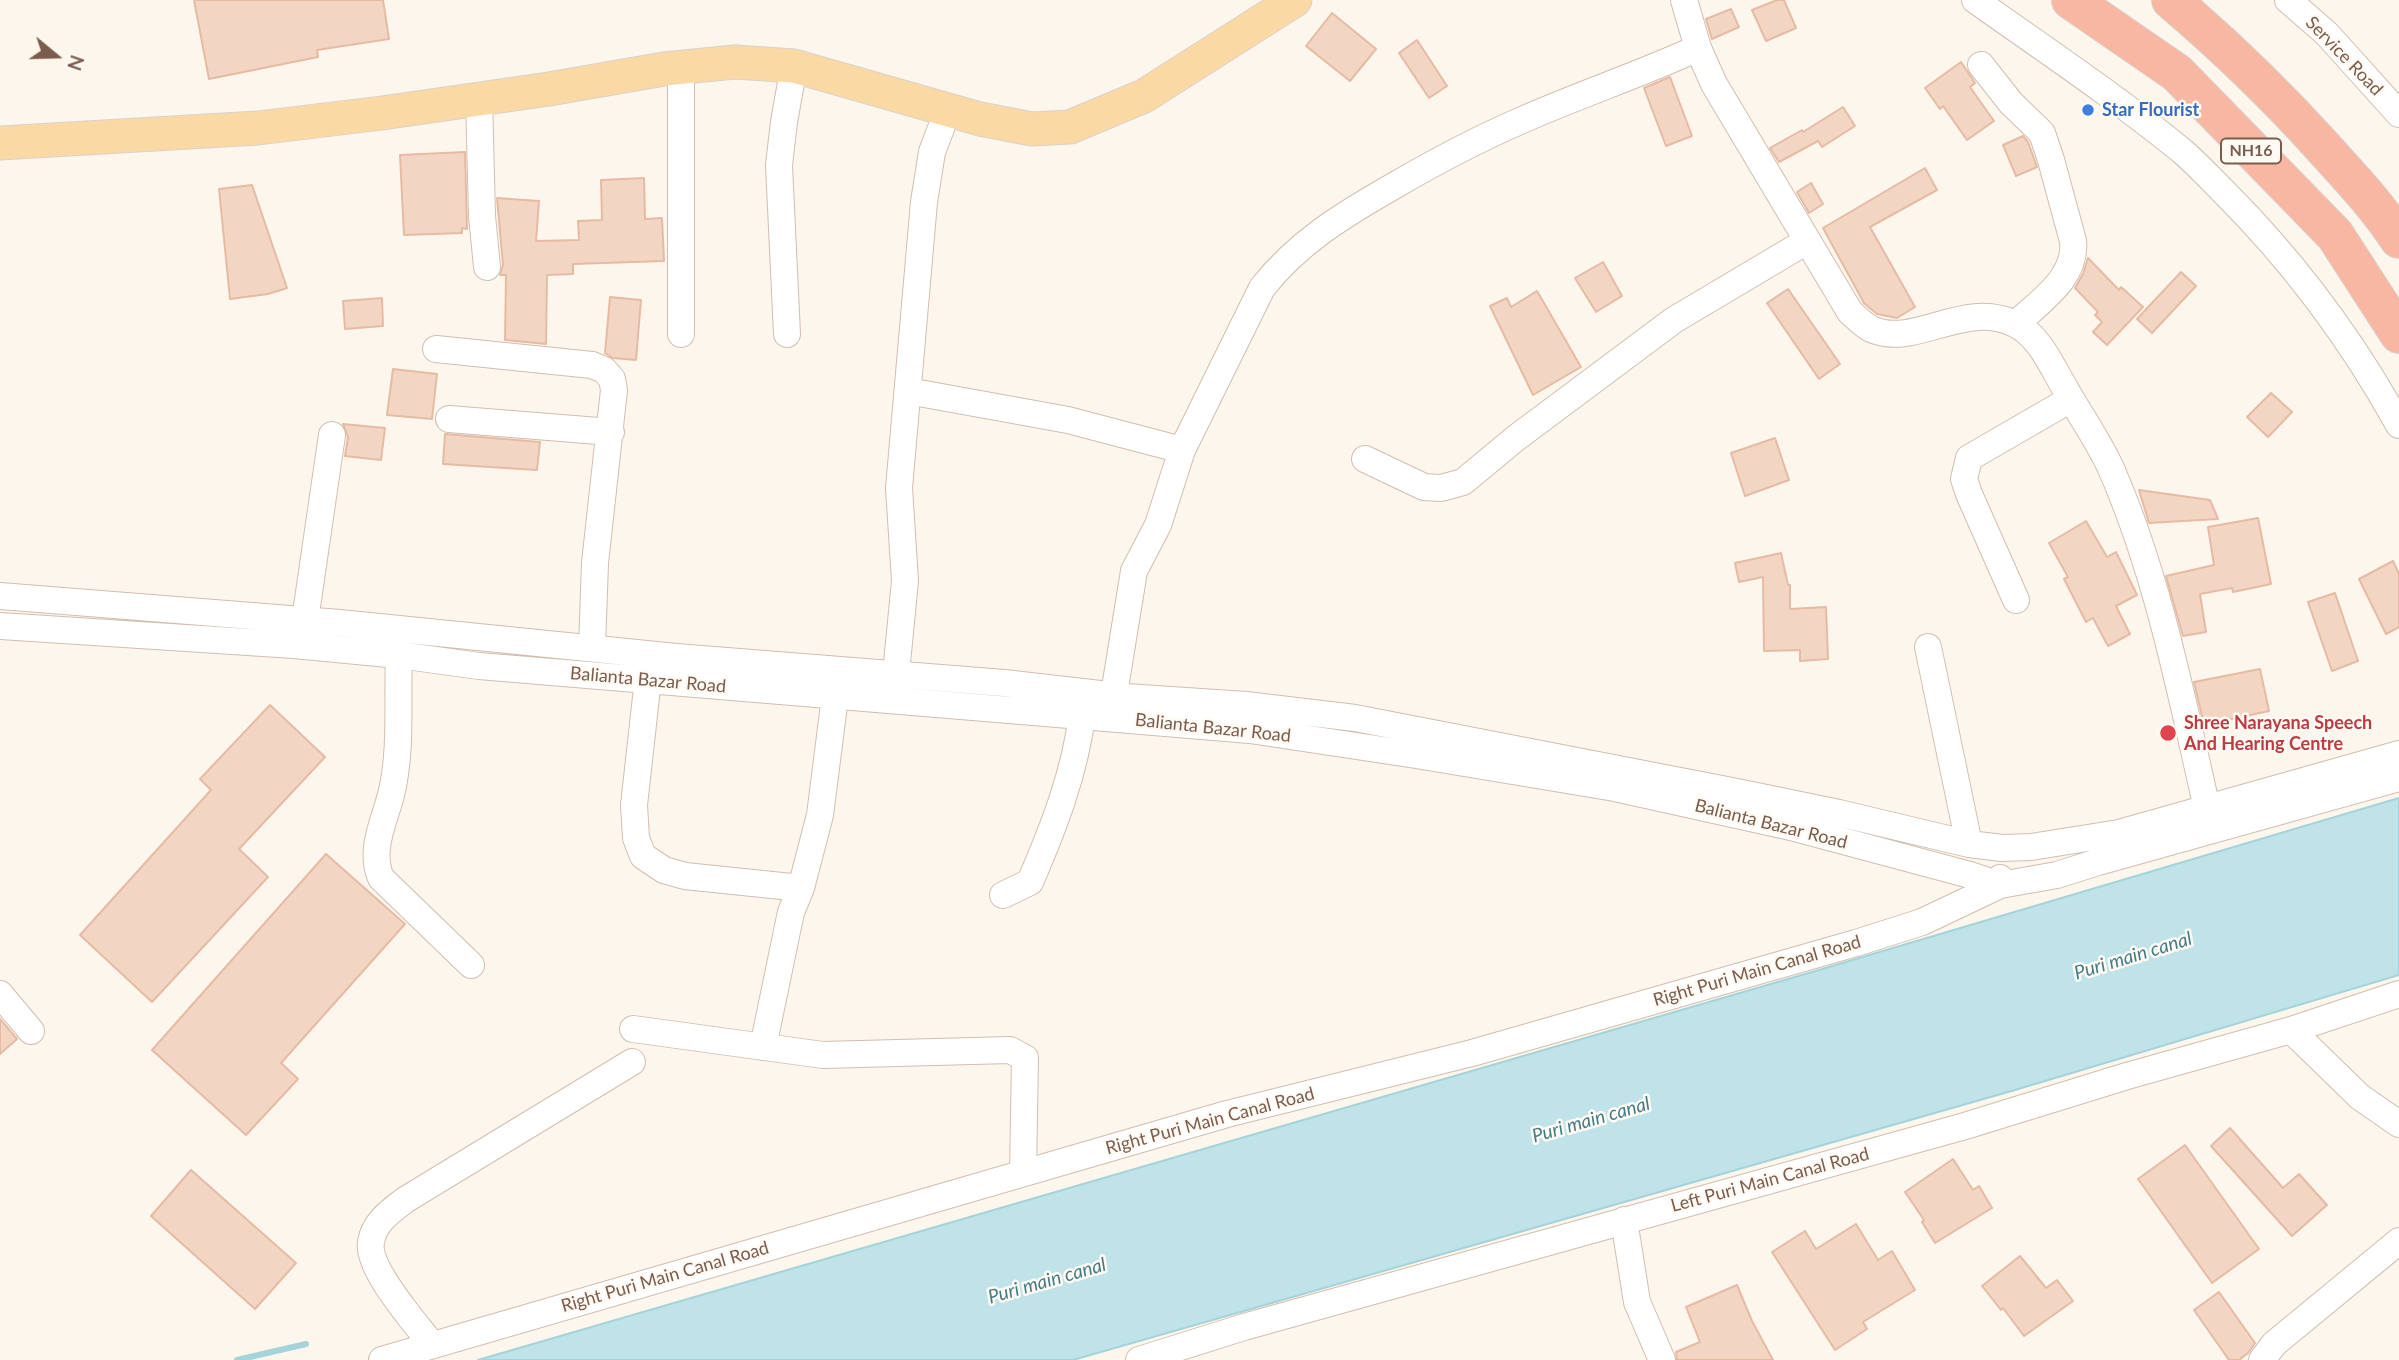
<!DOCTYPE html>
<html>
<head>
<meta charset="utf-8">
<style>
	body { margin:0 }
	#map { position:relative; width:2399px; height:1360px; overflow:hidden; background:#fdf6ec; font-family:Lato,sans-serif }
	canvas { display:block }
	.north { position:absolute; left:21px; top:21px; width:70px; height:70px; -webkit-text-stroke:5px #fffaf3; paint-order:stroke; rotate:109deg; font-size:19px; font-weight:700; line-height:28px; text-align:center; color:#7a5c4d }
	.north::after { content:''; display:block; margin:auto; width:24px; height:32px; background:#7a5c4d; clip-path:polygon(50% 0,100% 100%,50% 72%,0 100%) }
</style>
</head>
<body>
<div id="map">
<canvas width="2399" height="1360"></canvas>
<div class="north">N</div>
</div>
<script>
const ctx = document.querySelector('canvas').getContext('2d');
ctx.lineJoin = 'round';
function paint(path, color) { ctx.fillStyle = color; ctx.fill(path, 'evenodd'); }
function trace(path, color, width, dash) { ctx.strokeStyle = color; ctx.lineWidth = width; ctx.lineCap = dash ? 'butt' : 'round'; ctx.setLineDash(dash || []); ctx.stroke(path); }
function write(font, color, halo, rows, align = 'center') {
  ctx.font = font + ' Lato,sans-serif'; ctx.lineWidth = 5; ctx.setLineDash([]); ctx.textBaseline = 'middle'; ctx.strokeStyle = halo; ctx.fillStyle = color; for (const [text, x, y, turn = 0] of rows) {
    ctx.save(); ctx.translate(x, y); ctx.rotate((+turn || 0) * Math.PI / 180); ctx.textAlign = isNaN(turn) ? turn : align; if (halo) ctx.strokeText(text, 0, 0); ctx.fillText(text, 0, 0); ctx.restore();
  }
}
const water = new Path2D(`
	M2399,798V975L2015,1090L1073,1360H478L1812,972Z`);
const stream = new Path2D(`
	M237,1360L306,1344`);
const building = new Path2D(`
	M194,0H383L389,39L317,50L318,57L209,79Z
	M1777,0H1784L1796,28L1766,41L1752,10Z
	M1731,9L1739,27L1712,39L1706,19Z
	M1332,13L1376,49L1350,81L1306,46Z
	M1417,40L1447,86L1429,98L1399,53Z
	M1961,62L1975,83L1970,87L1994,121L1967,140L1943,106L1940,109L1925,88Z
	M1670,77L1692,136L1666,146L1644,88Z
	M1843,107L1855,126L1822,147L1818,141L1779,162L1770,148L1802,130L1803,132Z
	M2023,136L2028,142L2037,167L2016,176L2003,145Z
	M465,152L467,229L462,228V233L404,235L400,155Z
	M1925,168L1937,190L1870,227L1915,307L1897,318L1877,314L1864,303L1823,228Z
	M644,178L645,219L662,218L664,261L573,264V274L547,275L546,344L505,340L506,275H500L503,265L497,198L539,201L536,241L579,240L578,221L602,220L601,180Z
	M1811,183L1823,204L1809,213L1797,192Z
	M252,185L287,288L268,294L230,299L219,189Z
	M2088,258L2119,290L2121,287L2143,307L2107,345L2093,332L2102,322L2095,315L2098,312L2075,288L2083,274Z
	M1603,262L1622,296L1596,312L1575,278Z
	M2181,272L2196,286L2152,333L2137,319Z
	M1788,289L1840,364L1819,379L1767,303Z
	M1537,291L1581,367L1533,395L1490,306L1507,298L1511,307Z
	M610,297L641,300L636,360L613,358L605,353Z
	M382,298L383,326L345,329L343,301Z
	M393,369L437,374L432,419L387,415Z
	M2271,393L2292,412L2268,437L2247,417Z
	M343,424L385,428L381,460L345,456L348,437Z
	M445,434L540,442L537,470L443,464Z
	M1775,438L1789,480L1745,496L1731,453Z
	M2139,490L2210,500L2218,519L2149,523Z
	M2258,518L2271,584L2233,592L2232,588L2200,594L2206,632L2183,636L2166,576L2214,565L2208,527Z
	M2086,521L2107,557L2116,552L2137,595L2116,606L2130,634L2108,646L2093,618L2086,622L2064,579L2068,577L2049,543Z
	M1781,553L1788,585H1790V609L1826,607L1828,659L1800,661V650L1764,651L1763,577L1739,582L1735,563Z
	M2393,561L2399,574V627L2386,634L2359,579Z
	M2335,593L2358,661L2332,671L2308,602Z
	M2260,669L2269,711L2204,725L2194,682Z
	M270,705L325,757L239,849L268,877L152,1002L80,935L211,790L200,779Z
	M326,854L405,924L281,1063L298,1079L246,1135L152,1050Z
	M0,1019L17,1039L0,1054Z
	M2230,1128L2283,1188L2299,1174L2327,1205L2292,1236L2211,1146Z
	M2185,1145L2259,1249L2212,1283L2138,1179Z
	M1953,1159L1973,1190L1979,1186L1992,1208L1935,1243L1922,1222L1924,1220L1905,1192Z
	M191,1170L296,1263L255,1309L151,1216Z
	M1856,1224L1878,1260L1892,1251L1915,1290L1863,1322L1867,1329L1835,1350L1772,1252L1805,1231L1816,1249Z
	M2020,1256L2046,1288L2057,1280L2073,1301L2024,1336L2003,1308L2001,1310L1982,1286Z
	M1737,1285L1752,1321L1773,1360H1677L1676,1352L1700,1342L1686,1307Z
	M2219,1292L2255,1343L2248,1353L2239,1360H2229L2194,1310Z`);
const minor = new Path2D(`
	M1684,0L1698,48L1714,84L1850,312C1856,317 1863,325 1871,329C1915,349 1963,299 2015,324C2040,336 2052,367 2066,390C2081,417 2101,444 2113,473C2159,580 2181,695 2207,808
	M1975,0C2044,49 2116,97 2182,151C2196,163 2210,178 2224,192C2293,261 2352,340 2399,425
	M2288,0L2327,34L2399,114
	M1981,65L2011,103L2042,133L2051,160L2073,241C2077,278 2040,301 2016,324
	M681,67V334
	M479,98L482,216L487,267
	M787,334L779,165L784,122L794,66
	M436,349L592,365L604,370L612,379L614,390L595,563L592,648
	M908,391L1068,420L1182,450
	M449,419L611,432
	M1365,459L1424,487L1441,488L1463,482L1516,438L1674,320L1807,241
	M0,596L340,623L676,657L1004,683L1126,697L1246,705L1355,718L1737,792L1839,813L1969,844L2002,848L2031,847L2119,833L2399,754
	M2016,600L1969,494L1964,479L1969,458L2071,399
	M305,620L332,435
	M0,626L294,645L399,655L479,666L1250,730L1416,755L1615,788L1791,827L1970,875L2000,885L2057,875L2098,862L2399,778
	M1928,647L1969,844
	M399,655C397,699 402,752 391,795C384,822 369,850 381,878L471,965
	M896,673L905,581L899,488L924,202L932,152L948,110
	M648,679L634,805L636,838L643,856L664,870L685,876L801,888
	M1114,694L1134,571L1158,525L1182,450L1262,288C1297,243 1343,215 1392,187C1433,163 1476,140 1520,121C1578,95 1639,75 1698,48
	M1003,895L1030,882C1053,829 1075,773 1082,715
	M0,994L31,1031
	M633,1029L823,1055L1010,1050L1025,1058L1023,1173
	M2291,1030L2360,1097L2399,1124
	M763,1047L791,912L801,888L820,815L835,697
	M1624,1220L1637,1302L1662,1360
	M432,1345C416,1323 366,1268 371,1242C374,1222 391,1211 405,1200L632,1062
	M382,1360L1227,1114L1472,1053L1856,943L1922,922L2000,885V878
	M1139,1360L1244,1327L1965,1126L2127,1076L2291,1030L2399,994
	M2262,1360L2274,1344L2399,1241`);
const major = new Path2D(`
	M0,143L258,128L382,113L549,89L664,69L735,62L794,66L980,119L1032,129L1070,127L1144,96L1295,0`);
const highway = new Path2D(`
	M2071,0L2177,73L2335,235L2399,334
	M2171,0C2224,45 2274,93 2321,145C2349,176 2376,204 2399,239`);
const markers = [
	[2088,110,7,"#3f7fe0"],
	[2168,733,9,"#e0444e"]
];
const shields = [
	[2251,151,60]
];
const shieldNames = [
	["NH16",2251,151]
];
const streetNames = [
	["Service Road",2344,56,46],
	["Balianta Bazar Road",648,680,5],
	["Balianta Bazar Road",1213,728,6],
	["Balianta Bazar Road",1771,824,14],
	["Right Puri Main Canal Road",1757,971,-16],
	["Right Puri Main Canal Road",1210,1121,-15],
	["Left Puri Main Canal Road",1770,1180,-15],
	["Right Puri Main Canal Road",665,1277,-16]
];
const shopNames = [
	["Star Flourist",2102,110]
];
const healthNames = [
	["Shree Narayana Speech",2184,723],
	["And Hearing Centre",2184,744]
];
const waterNames = [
	["Puri main canal",2133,956,-17],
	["Puri main canal",1591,1120,-16],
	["Puri main canal",1047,1281,-16]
];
paint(water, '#bfe3e8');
trace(water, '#a5d3da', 2);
trace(stream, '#a5d3da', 6);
paint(building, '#f3d5c3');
trace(building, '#e6bba3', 2);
trace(minor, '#d1beb0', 28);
trace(major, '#dad1cd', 35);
trace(highway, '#dad1cd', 40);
trace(minor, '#fff', 26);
trace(major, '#fbd9a5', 33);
trace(highway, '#f7b7a3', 38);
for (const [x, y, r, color] of markers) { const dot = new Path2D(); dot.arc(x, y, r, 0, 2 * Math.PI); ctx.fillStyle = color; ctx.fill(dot); trace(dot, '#fffaf3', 2.5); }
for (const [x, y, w] of shields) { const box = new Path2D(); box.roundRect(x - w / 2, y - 12.5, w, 25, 5); ctx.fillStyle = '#fffaf3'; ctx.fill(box); trace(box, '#7a5c4d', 2); }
write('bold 16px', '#7a5c4d', null, shieldNames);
write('18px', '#7a5c4d', '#fffaf3', streetNames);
write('bold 18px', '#366cbe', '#fffaf3', shopNames, 'left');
write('bold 18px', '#be3a42', '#fffaf3', healthNames, 'left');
write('italic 19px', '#437c86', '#fffaf3', waterNames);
</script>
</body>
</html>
